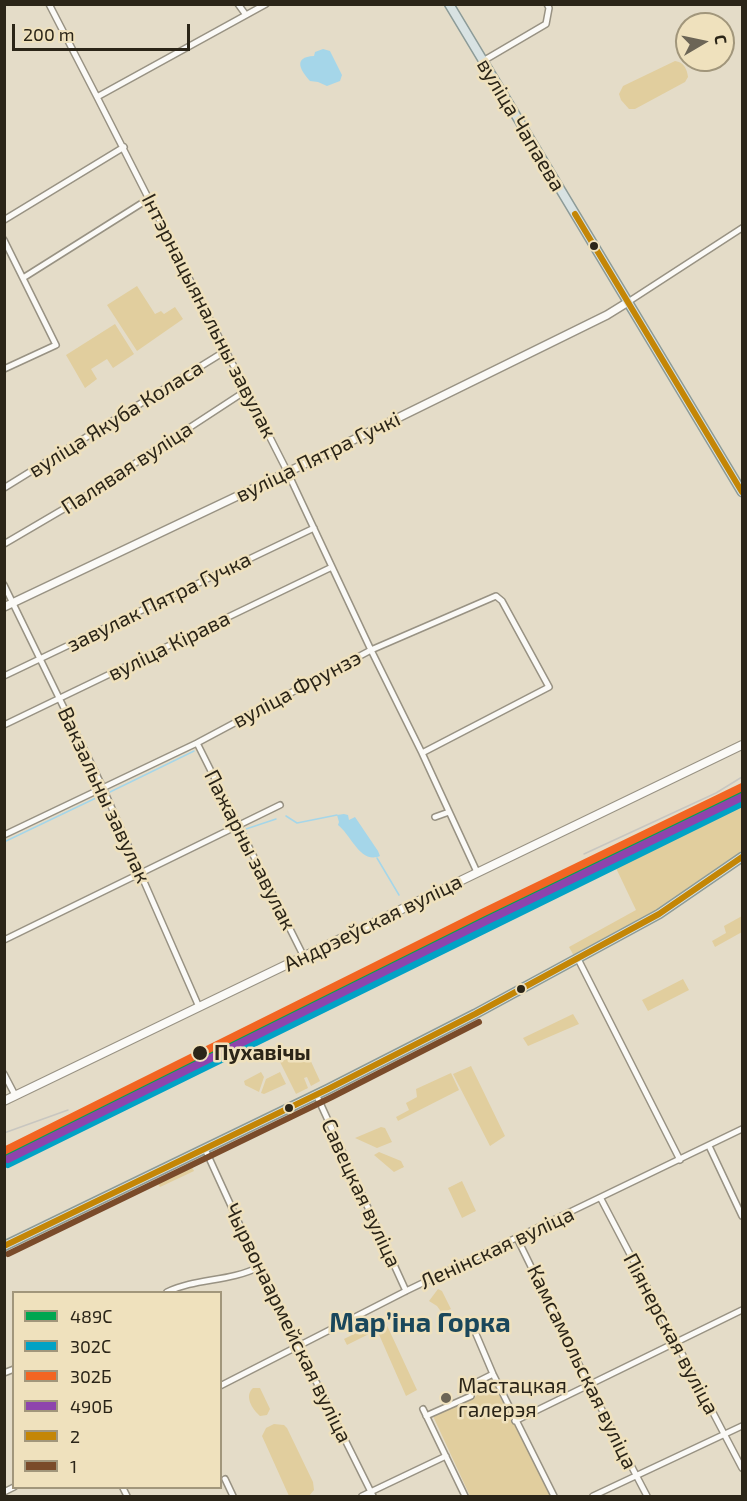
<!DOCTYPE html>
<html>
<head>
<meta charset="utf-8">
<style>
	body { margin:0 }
	#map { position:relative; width:747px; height:1501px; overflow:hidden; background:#e4dcc8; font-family:"Exo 2",sans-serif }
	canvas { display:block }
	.frame { position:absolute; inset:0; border:6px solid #2b2518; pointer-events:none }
	.legend { position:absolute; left:12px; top:1291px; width:210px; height:198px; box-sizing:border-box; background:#efe1bd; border:2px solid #a1967b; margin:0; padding:8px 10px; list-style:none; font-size:18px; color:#2b2518 }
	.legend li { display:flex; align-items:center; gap:12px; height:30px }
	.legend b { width:30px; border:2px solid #a1967b }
	.north { position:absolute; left:675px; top:12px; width:60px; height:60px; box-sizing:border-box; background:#efe1bd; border:2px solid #a1967b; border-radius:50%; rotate:81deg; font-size:16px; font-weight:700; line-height:24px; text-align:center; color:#2b2518 }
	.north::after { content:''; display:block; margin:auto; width:21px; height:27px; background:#6c6556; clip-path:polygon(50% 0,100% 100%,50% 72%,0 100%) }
	.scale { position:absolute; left:12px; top:24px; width:178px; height:27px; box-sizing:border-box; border:3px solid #2b2518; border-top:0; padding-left:8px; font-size:18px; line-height:21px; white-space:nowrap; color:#2b2518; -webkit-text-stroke:4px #efe1bd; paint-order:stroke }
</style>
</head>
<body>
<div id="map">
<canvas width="747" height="1501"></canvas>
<div class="frame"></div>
<ul class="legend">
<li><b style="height:8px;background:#00a651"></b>489С</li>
<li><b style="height:8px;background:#02a2c5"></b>302С</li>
<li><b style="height:8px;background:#f26522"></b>302Б</li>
<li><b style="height:8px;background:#8e44ad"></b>490Б</li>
<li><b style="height:8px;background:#c48606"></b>2</li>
<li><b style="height:8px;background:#7a4b2a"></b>1</li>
</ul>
<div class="north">С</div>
<div class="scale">200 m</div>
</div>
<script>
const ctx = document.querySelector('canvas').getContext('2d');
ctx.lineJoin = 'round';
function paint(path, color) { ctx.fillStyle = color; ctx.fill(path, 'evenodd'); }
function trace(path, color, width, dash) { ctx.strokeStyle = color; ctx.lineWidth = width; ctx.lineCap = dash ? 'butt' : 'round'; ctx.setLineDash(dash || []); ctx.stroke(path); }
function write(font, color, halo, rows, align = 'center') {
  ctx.font = font + ' "Exo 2",sans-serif'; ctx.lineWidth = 5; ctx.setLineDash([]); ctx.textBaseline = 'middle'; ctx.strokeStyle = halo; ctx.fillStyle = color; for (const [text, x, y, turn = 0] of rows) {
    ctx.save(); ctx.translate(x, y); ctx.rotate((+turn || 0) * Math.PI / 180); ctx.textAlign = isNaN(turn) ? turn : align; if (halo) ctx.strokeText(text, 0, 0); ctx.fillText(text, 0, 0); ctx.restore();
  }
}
const green = new Path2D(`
	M675,61C684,62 687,69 688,77L685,82L635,109H629L621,100L619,94L623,86Z
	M137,286L155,314L161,311L164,314L175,307L183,319L137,351L107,305Z
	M115,324L134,354L113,368L107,359L91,369L97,379L85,388L66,355Z
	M742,801V851L657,910L574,956L569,947L636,910L615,866Z
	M742,916V932L715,947L712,941L726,933L724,926Z
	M683,979L689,990L648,1011L642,1000Z
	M573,1014L579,1024L528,1046L523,1038Z
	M303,1052L308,1055L320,1081L311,1086L307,1077L304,1078L308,1088L296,1094L280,1062Z
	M471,1066L505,1136L490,1146L453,1074Z
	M261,1072L264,1077L259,1092L245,1085L244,1081Z
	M280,1072L286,1084L264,1094L261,1093L266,1079Z
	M451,1073L459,1090L398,1121L396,1117L409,1110L406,1103L417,1097L416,1089Z
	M381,1127L385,1128L392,1142L377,1148L355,1138Z
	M379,1152L401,1161L404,1167L394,1172L374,1155Z
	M191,1165L194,1171L160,1187L157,1182Z
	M462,1181L476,1211L462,1218L448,1188Z
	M438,1289L442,1291L451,1309L442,1313L437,1306L429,1301Z
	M384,1319L417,1390L406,1396L377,1330L347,1345L344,1339Z
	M487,1379H491L551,1496H470L433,1416L471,1400L476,1396L480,1382Z
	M253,1388H260L270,1409L267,1415L260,1416C252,1409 244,1396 253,1388Z
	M274,1424L284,1425L287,1428L313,1482L314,1490L309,1496H289L262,1436L266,1428Z`);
const water = new Path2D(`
	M323,49L330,51L342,75L340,81L327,86L318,82L310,81C301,71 292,57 314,56L315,52Z
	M344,814L348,815L349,820L355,817L378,851L380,856C360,864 352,836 338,825L339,822L337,815Z`);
const stream = new Path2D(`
	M110,792L194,751
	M286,816L297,823L337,815
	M246,829L276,819
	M4,842L98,797
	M377,858L399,895`);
const minor = new Path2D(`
	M49,4L97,97
	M238,4L246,15
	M266,4L97,97L286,469L371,650L422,753L477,872
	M483,61L546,24L549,8L547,4
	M4,220L124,147
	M4,240L56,345L4,369
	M23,278L150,198
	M628,302L742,228
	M4,488L227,350
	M4,544L79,500L247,390
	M4,585L103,788L199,1007
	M4,676L314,528
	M4,725L332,567
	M197,743L304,957
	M435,817L449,812
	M4,835L197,743L371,650L496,596L502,601L549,687L422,753
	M4,940L280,805
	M578,959L680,1160
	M4,1074L15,1095
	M316,1094L406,1291
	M709,1146L742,1216
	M205,1149L259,1267L373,1496
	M601,1199L742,1468
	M517,1238L589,1385L647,1496
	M167,1292C196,1278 229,1282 259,1267
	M476,1334L493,1374L554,1496
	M4,1373L14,1369
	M220,1386L406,1291L742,1129
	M423,1409L465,1496
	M426,1416L471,1396L473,1384L493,1374
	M515,1421L742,1310
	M225,1479L233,1496
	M123,1488L127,1496
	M4,1492L14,1487
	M362,1496L446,1456
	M593,1496L742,1426`);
const tertiary = new Path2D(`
	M4,607L288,472L607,315L628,302`);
const secondary = new Path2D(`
	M4,1101L742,745`);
const primary = new Path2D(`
	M449,4L742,492
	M4,1246L328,1089L475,1014L659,914L742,857`);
const rail = new Path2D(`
	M584,854L716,793L742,777
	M4,1133L68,1110`);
const bus1 = new Path2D(`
	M575,214L742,492
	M4,1246L328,1089L475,1014L659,914L742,857`);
const bus2 = new Path2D(`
	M8,1254L332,1097L479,1022`);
const rail1 = new Path2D(`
	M4,1156L742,793`);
const rail2 = new Path2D(`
	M8,1164L742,803`);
const rail3 = new Path2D(`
	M4,1151L482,913L742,787`);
const rail4 = new Path2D(`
	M8,1159L486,921L742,797`);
const markers = [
	[594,246,5,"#2b2518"],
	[521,989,5,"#2b2518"],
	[200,1053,8,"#2b2518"],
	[289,1108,5,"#2b2518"],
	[446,1398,6,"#6c6556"]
];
const streetNames = [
	["вуліца Чапаева",521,125,59],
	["Інтэрнацыянальны завулак",209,316,63],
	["вуліца Якуба Коласа",116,419,-32],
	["вуліца Пятра Гучкі",318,457,-26],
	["Палявая вуліца",127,468,-33],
	["завулак Пятра Гучка",159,602,-26],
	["вуліца Кірава",169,646,-26],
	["вуліца Фрунзэ",297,689,-28],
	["Вакзальны завулак",104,795,65],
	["Пажарны завулак",250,850,63],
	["Андрэеўская вуліца",373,923,-26],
	["Савецкая вуліца",361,1193,65],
	["Ленінская вуліца",497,1248,-25],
	["Чырвонаармейская вуліца",288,1323,64],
	["Піянерская вуліца",671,1334,62],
	["Камсамольская вуліца",582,1367,64]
];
const stopNames = [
	["Пухавічы",214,1053]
];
const poiNames = [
	["Мастацкая",458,1386],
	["галерэя",458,1410]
];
const districtNames = [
	["Марʼіна Горка",420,1323]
];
paint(green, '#e1ce9e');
paint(water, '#a5d6e9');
trace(stream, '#a5d6e9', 1.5);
trace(minor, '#989283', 8);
trace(tertiary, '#989283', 10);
trace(secondary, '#989283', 10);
trace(primary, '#8c9b98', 11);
trace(minor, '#fbfaf7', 5);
trace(tertiary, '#fbfaf7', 7);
trace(secondary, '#fbfaf7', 8);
trace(primary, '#d8e2e2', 8);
trace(rail, '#c8c6c0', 1.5);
trace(bus1, '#c48606', 6);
trace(bus2, '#7a4b2a', 6);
trace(rail1, '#00a651', 8);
trace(rail2, '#02a2c5', 8);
trace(rail3, '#f26522', 8);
trace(rail4, '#8e44ad', 8);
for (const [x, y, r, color] of markers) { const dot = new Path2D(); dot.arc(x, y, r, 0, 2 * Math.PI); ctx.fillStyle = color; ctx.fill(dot); trace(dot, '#efe1bd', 2); }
write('21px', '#2b2518', '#efe1bd', streetNames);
write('bold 21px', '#2b2518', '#efe1bd', stopNames, 'left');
write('21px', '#2b2518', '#efe1bd', poiNames, 'left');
write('bold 27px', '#1a475b', '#efe1bd', districtNames);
</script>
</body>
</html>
